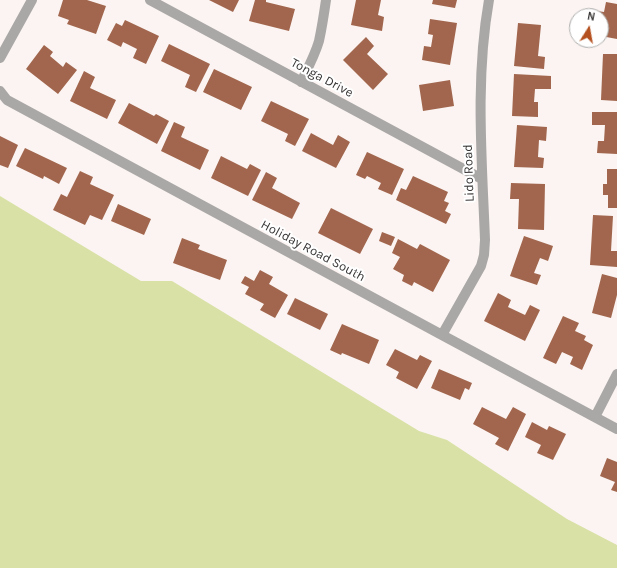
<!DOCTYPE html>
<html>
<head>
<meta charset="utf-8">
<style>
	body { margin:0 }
	#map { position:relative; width:617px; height:568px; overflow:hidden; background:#fbf4f2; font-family:Karla,sans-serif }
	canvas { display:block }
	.north { position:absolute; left:569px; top:8px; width:40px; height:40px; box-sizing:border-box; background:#fff; border:1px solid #afafae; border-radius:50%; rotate:11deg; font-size:11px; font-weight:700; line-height:16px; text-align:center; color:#383635 }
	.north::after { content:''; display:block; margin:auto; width:14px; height:18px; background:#b4501f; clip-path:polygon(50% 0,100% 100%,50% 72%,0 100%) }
</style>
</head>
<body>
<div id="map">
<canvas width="617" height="568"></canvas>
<div class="north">N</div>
</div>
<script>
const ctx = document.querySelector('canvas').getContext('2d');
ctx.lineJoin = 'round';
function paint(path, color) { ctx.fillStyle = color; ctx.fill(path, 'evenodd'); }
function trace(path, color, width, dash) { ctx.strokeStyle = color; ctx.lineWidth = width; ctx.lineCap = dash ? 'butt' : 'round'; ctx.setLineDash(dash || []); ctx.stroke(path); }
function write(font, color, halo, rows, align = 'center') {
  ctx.font = font + ' Karla,sans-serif'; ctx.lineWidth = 4; ctx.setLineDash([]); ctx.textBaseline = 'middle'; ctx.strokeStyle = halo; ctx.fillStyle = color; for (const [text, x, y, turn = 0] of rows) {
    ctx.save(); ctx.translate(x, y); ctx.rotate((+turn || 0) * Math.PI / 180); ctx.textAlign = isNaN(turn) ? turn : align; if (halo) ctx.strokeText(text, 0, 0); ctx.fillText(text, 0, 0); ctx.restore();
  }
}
const green = new Path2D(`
	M0,196L141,281H172L419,431L447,440L567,519L617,545V568H0Z`);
const building = new Path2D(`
	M63,0H87L106,6L96,34L67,24L69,20L58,16Z
	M209,0H239L233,12Z
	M255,0H266V2L295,9L289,31L249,21Z
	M356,0H381L378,15L384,17L382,31L351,25Z
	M433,0H457L455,8L432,4Z
	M606,2L617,4V39L601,36V16H591V10L604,12Z
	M430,19L457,23L450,65L422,60L424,46L431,47L433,35L428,34Z
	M125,20L159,36L146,64L133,58L137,49L123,42L121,47L107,40L116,23L122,26Z
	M518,23L541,25L538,56L545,57L544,69L514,66Z
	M366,37L374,46L367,54L388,74L373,90L343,60Z
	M169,44L210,64L196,92L185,87L190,75L161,61Z
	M44,45L53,52L50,56L63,67L66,62L77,70L58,94L26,69Z
	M603,54H617V101L601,100Z
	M214,69L252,87L241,110L203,92Z
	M84,71L95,77L90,88L116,100L107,119L70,101Z
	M514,74L551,76V89H535L534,102H538V117L512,116Z
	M450,80L454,106L423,111L419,85Z
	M271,101L309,119L295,146L285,141L288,134L261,121Z
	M129,103L154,116L156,114L169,121L157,144L118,123Z
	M592,112H617V154L597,153L598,141H604L605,125H592Z
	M174,122L185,127L181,137L209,150L200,170L161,151Z
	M517,125L547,127L546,141L539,140L538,157L544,158L543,168L514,167Z
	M311,133L333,145L338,135L350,142L336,168L302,151Z
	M0,136L18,145L8,168L0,165Z
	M25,148L67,168L59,184L44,176L43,179L16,166Z
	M367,152L404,169L392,195L378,189L381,183L367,176L365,179L356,175Z
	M221,156L247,169L250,164L261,170L248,196L211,178Z
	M607,169H617V208H608V195H603V184H607Z
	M80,171L93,177L90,184L114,195L102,220L90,215L85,225L53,210L61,194L67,197Z
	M266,172L277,178L272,188L300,203L292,219L252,200Z
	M413,176L448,192L444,201L449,203L445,211L451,214L446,224L396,200L401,188L406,190Z
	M511,183L545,184L544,230L518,229L519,199H510Z
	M118,204L151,219L144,235L111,221Z
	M331,208L373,229L360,254L318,233Z
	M593,215L613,216L611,251H617V267L590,265Z
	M382,232L395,237L391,246L379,241Z
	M524,236L553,246L548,261L540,258L534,273L541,275L537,285L510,276Z
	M182,238L200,245L198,249L227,260L220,280L173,263Z
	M398,239L417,249L420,244L450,260L433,292L414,282L412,286L402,281L404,275L393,269L400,257L392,253Z
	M260,270L273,277L269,284L288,295L275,318L260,310L264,304L245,294L249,287L241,283L245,276L254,281Z
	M602,274L617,278V295L611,318L592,313Z
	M498,293L511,300L508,307L525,315L530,305L540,310L525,341L484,321Z
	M295,298L328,314L320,330L287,314Z
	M563,316L579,323L575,331L586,336L584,340L593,345L582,370L570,364L573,357L562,352L556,364L543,358Z
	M342,324L379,340L369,364L342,353L341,355L330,350Z
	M395,349L417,360L420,355L432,361L417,389L396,378L399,372L386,365Z
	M439,369L472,383L469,390L465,388L460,400L431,388Z
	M482,407L506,419L513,407L526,414L508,451L495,444L499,438L473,424Z
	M532,422L547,430L549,426L566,434L553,460L537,453L541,445L525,437Z
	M607,458L617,462V492L611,490L615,482L600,476Z`);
const minor = new Path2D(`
	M150,0L482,179
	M0,58L32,0
	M301,82C308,68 315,55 319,41C322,27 324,14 326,0
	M0,91L7,100L442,335L617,429
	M442,335L481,266L484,255L485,240C482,160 475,79 489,0
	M595,417L617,374`);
const streetNames = [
	["Tonga Drive",322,78,28],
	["Lido Road",469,173,-92],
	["Holiday Road South",313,251,28]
];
paint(green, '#d9e1a6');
paint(building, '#a1664d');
trace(minor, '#aaa8a7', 10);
write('13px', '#383635', '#fff', streetNames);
</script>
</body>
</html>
